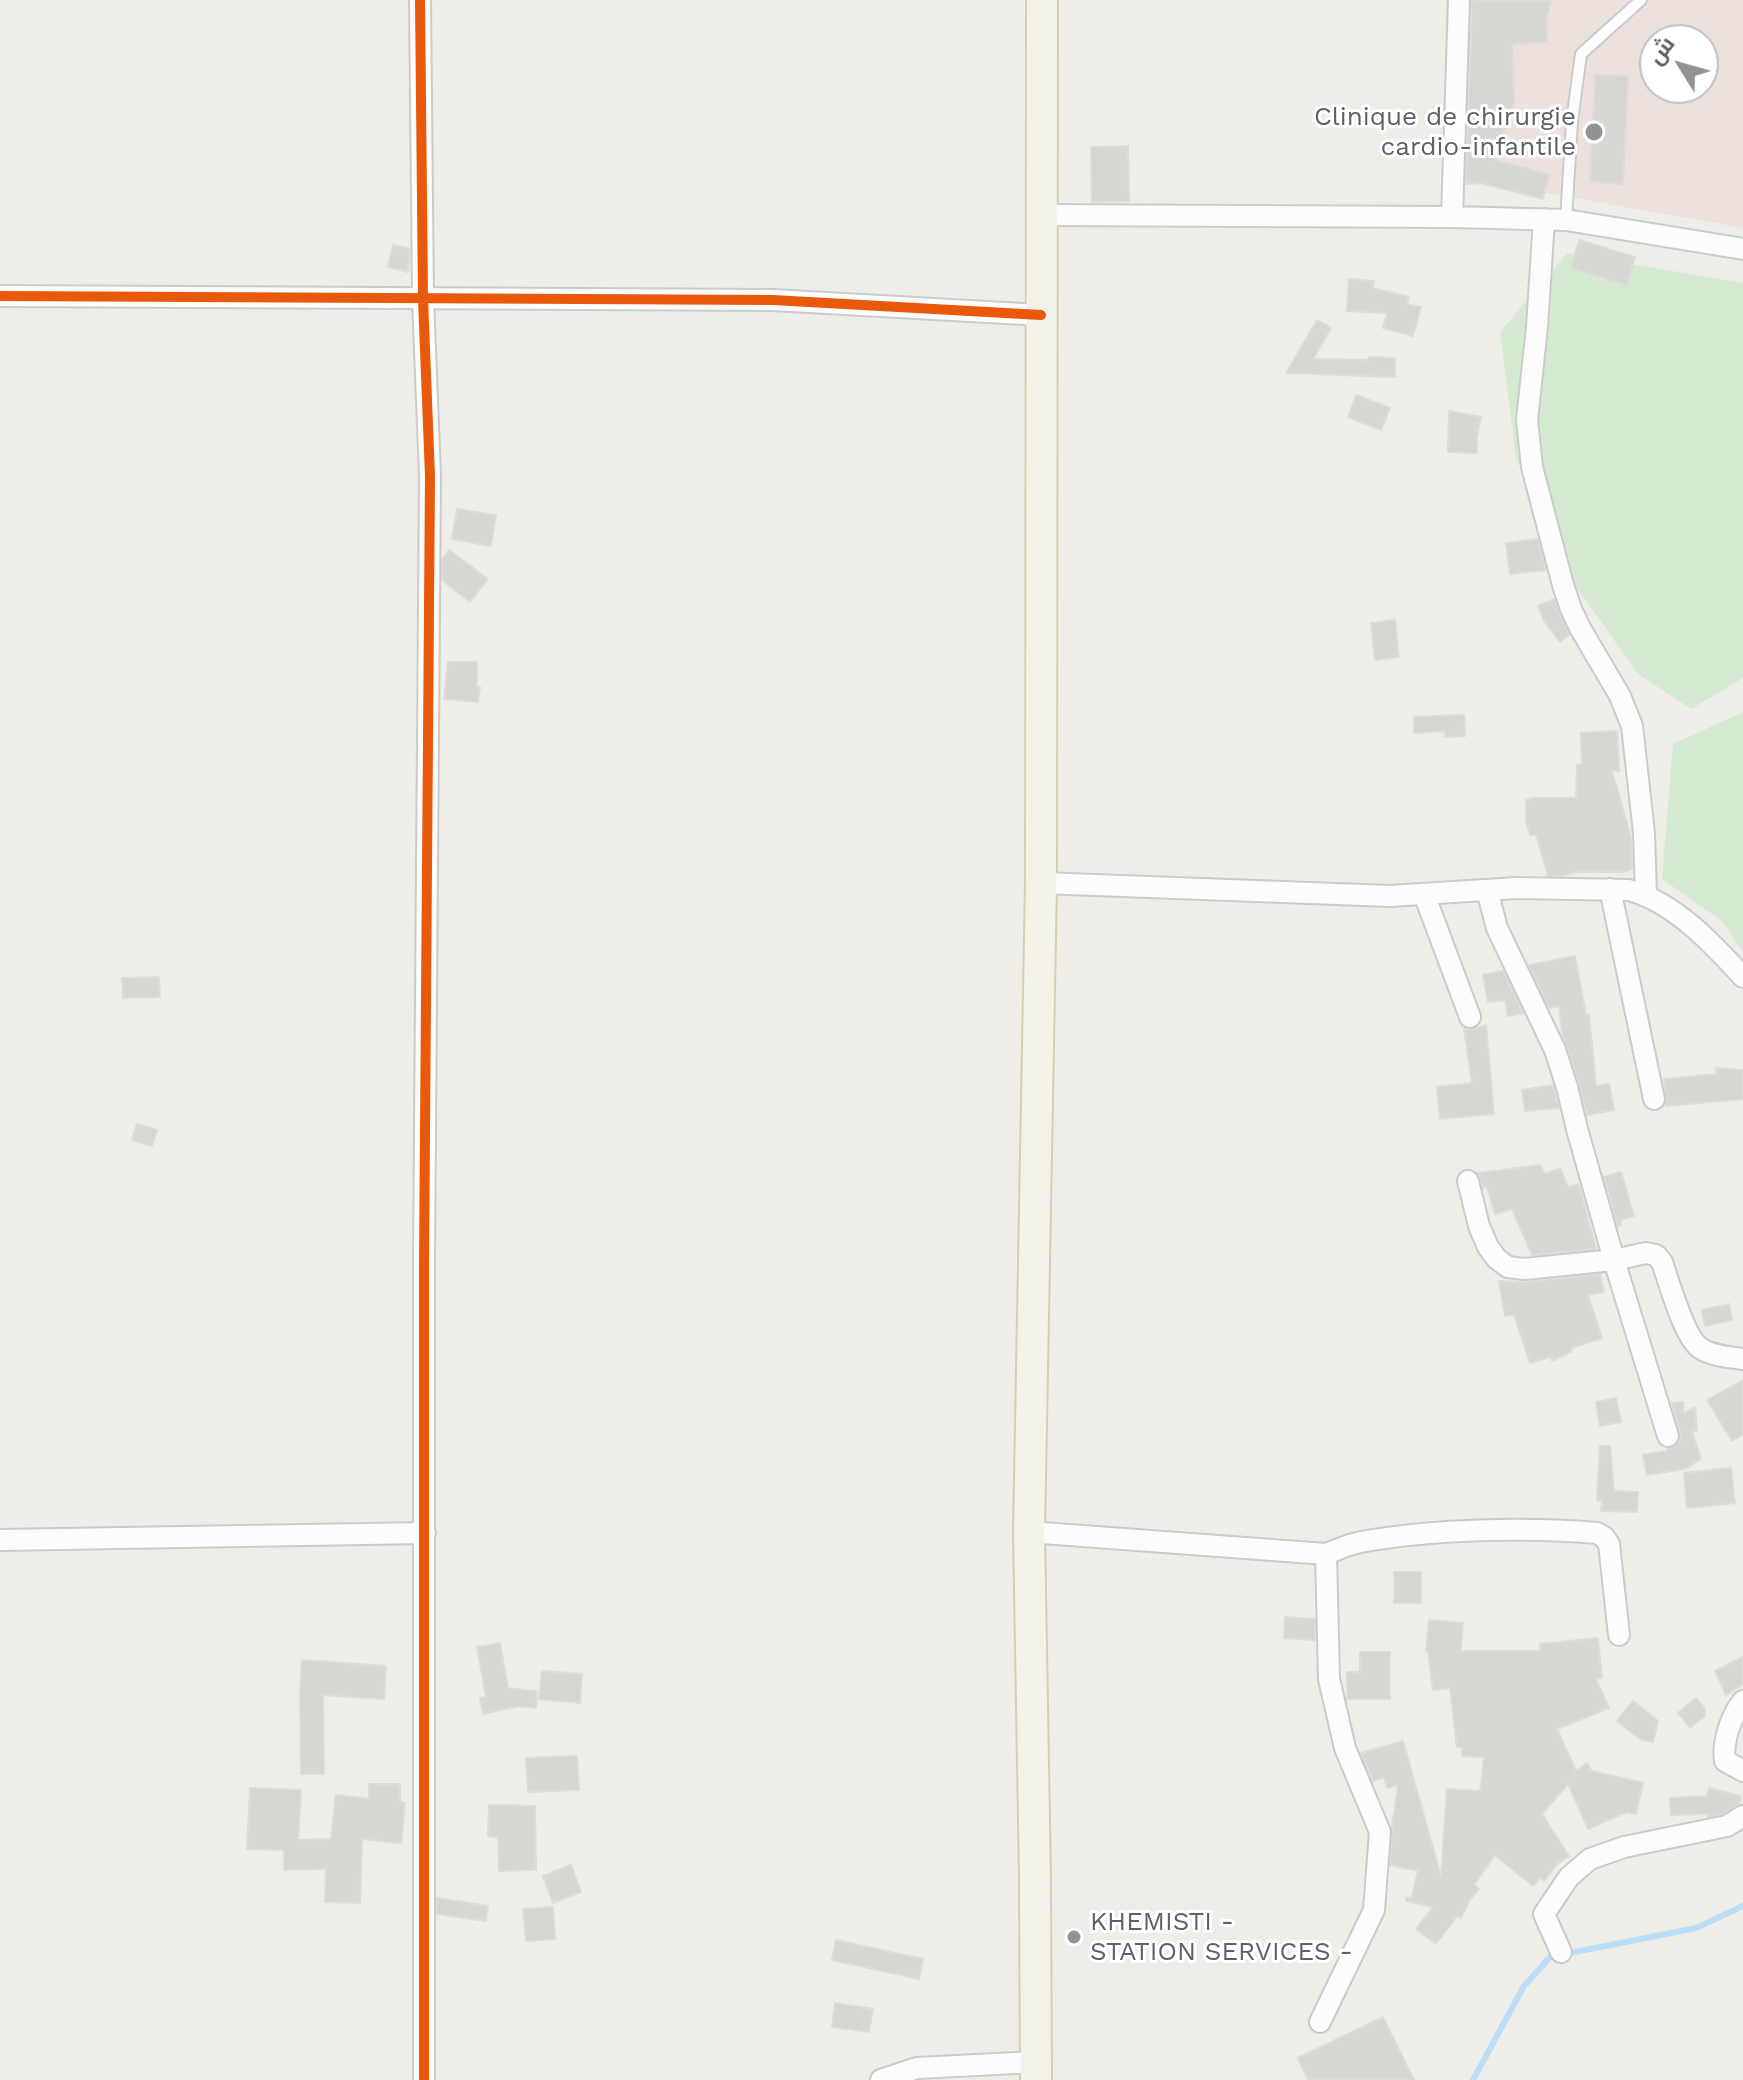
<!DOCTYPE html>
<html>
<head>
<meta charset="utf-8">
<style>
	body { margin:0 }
	#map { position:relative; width:1743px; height:2080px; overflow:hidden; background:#eeede8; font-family:"Work Sans",Cairo,sans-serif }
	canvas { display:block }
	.north { position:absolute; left:1639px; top:24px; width:80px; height:80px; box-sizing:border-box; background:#fff; border:2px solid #bec0c2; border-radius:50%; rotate:307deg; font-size:22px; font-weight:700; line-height:32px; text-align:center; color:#5d6167 }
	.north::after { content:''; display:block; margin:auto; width:28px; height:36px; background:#909294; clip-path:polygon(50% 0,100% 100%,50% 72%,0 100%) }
</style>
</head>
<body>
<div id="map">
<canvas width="1743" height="2080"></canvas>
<div class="north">ش</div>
</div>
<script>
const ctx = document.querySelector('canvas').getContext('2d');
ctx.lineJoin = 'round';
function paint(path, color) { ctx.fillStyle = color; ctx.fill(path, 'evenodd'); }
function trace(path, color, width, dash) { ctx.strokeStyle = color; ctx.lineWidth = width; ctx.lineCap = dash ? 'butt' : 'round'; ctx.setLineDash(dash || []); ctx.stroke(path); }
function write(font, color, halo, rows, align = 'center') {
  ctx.font = font + ' "Work Sans",sans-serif'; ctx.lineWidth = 6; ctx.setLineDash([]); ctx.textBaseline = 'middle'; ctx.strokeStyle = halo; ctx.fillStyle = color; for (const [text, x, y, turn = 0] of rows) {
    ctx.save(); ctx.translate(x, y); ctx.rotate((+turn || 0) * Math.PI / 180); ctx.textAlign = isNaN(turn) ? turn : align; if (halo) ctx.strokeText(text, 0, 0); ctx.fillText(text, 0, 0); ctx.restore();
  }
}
const medical = new Path2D(`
	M1446,0H1743V228L1445,175ZM1655,40H1703V88H1655Z`);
const green = new Path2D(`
	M1567,253L1743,283V678L1691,709L1638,674L1565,571L1516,457L1500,332Z
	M1743,712V952L1722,921L1662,879L1673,744Z`);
const stream = new Path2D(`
	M1473,2080L1524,1986L1550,1957L1696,1928L1743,1906`);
const building = new Path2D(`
	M1472,0H1552L1546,20L1547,42L1512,44L1514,102L1495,160L1549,174L1543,199L1480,183L1466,184Z
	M1595,75L1628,76L1623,184L1590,182Z
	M1128,146L1129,201L1092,202L1091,147Z
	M1579,240L1635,257L1627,285L1571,268Z
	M393,245L410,249L408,272L388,267Z
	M1349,279L1374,281L1373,288L1409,297L1407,304L1421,307L1413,336L1383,328L1387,313L1347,311Z
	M1317,320L1331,328L1313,359L1369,360V357L1395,358V377L1286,373Z
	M1356,395L1390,408L1381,430L1348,417Z
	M1449,411L1481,417L1477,437V453L1448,452Z
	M457,509L496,515L491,546L452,539Z
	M1538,539L1546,570L1510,574L1506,543Z
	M449,550L488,579L470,602L442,580V559Z
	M1554,599L1569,635L1560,642L1544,621L1538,606Z
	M1395,620L1399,657L1375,660L1371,623Z
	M448,662H477V687H480L478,702L444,699Z
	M1464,715L1465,736L1445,737V731L1414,733V717Z
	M1617,731L1619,771H1612L1631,837L1632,869L1623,872H1574L1561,876H1548L1536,835H1530L1526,822V800L1533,798H1576L1577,765L1582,764L1581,733Z
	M1575,956L1586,1015L1589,1014L1596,1086L1609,1084L1614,1110L1587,1115L1579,1083L1562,1033L1559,1006L1549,1008L1529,965Z
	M1503,971L1523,1013L1508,1016L1505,1000L1488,1002L1483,975Z
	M159,977L160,997L123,998L122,978Z
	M1486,1025L1494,1114L1440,1119L1437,1087L1472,1083L1464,1029H1474Z
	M1716,1068L1743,1070V1099L1666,1106L1664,1079L1716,1074Z
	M1553,1085L1559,1108L1525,1111L1522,1090Z
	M137,1124L157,1130L152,1146L132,1140Z
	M1540,1165L1545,1174L1560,1168L1568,1187L1579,1184L1596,1249L1532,1255L1512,1209L1495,1214L1487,1187L1483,1188L1478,1173Z
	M1621,1172L1634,1216L1620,1220L1621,1225L1618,1226L1604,1177Z
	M1600,1274L1604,1292L1588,1295L1602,1338L1571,1348L1572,1351L1552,1361L1551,1357L1530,1363L1514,1315L1505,1316L1499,1281L1525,1282Z
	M1729,1304L1732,1320L1705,1326L1702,1310Z
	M1743,1380V1434L1732,1441L1707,1400Z
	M1616,1398L1621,1422L1600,1426L1596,1402Z
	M1683,1402L1684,1413L1695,1407L1697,1431H1692L1701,1459L1685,1469L1647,1475L1643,1455L1667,1451V1449L1677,1445L1680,1440V1432L1672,1403Z
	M1600,1446H1610L1614,1491L1638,1492L1637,1512L1601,1511L1602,1500H1597Z
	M1731,1468L1735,1503L1687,1508L1684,1473Z
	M1394,1572H1421V1603H1394Z
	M1285,1617L1315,1619V1640L1284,1638Z
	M1429,1620L1463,1623L1461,1651H1540V1644L1598,1638L1602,1678L1596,1679L1609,1708L1557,1729L1576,1771L1587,1763L1592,1771L1643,1783L1636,1814L1627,1812L1588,1829L1568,1784L1542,1814L1569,1856L1557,1864L1544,1881L1540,1878L1533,1886L1495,1855L1474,1885L1479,1889L1471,1898L1461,1918L1457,1916L1436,1944L1416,1929L1433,1907L1406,1901V1898L1412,1897L1418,1871L1390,1865L1392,1827L1398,1785L1387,1788L1384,1777L1373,1781L1361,1753L1403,1741L1441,1876L1447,1789L1480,1791L1484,1757L1462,1756V1747H1457L1450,1688L1433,1690L1428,1651H1426Z
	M500,1643L508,1688L537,1691L536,1708L519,1706L483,1714L480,1698L486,1697L477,1647Z
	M1360,1652H1390V1699H1347V1672H1360Z
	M1743,1657V1684L1726,1695L1715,1671Z
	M302,1660L386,1666L384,1699L323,1695L324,1774H301L300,1694Z
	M542,1671L582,1674L580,1703L539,1699Z
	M1696,1698L1705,1709V1716L1690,1728L1678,1713Z
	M1633,1701L1658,1721L1653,1742L1640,1739L1617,1721Z
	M577,1756L579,1790L528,1792L526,1758Z
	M369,1784H400V1802L405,1803L401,1843L362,1839L360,1903L325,1902L326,1869L284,1870V1850L247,1849L250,1788L301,1790L298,1840L331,1839L336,1795L369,1799Z
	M1709,1788L1741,1796L1739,1804L1722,1814L1708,1817V1814L1671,1815L1670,1798L1707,1796Z
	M489,1805L535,1806L536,1870L499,1871L498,1837L488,1836Z
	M571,1865L581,1892L553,1903L543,1876Z
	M437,1898L488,1906L486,1921L437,1914Z
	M553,1907L555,1939L526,1941L523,1909Z
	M836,1940L923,1959L919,1979L832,1960Z
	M835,2003L873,2009L869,2032L832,2027Z
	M1383,2017L1414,2080H1308L1298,2058Z`);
const service = new Path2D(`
	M1566,220L1572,121L1581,54L1641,0`);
const minor = new Path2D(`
	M420,0L423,299L430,476L424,1262V2080
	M1041,215L1452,217L1566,220L1743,249
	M1452,217L1459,0
	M1544,219L1537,327L1527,420L1532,467L1563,585L1571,609L1580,628L1620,696L1632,726L1644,833L1646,895
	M0,296L773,300L1041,315
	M1041,883L1390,896L1517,888L1629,890C1675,903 1712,943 1743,977
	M1610,889L1654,1099
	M1487,890L1497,928L1555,1050L1567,1087L1577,1129L1614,1260L1668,1436
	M1424,894L1470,1017
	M1468,1181L1479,1226L1488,1247L1497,1259L1508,1267L1524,1269L1614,1260L1646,1253L1656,1255L1662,1262C1669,1282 1684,1337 1700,1348C1712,1356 1729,1357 1743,1359
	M1029,1532L1326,1554L1329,1679L1345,1748L1380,1832L1374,1910L1320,2022
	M0,1540L425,1533
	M1326,1554C1337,1550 1349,1544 1361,1542C1432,1529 1525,1527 1597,1533L1604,1537L1609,1544L1619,1635
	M1743,1701C1731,1716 1722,1742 1725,1761L1743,1771
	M1561,1952L1544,1914L1569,1877L1590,1859L1624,1847L1727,1826L1743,1816
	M881,2080L917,2068L1036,2062`);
const primary = new Path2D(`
	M1036,2080L1035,1879L1029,1532L1041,883L1042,0`);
const cycleway = new Path2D(`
	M420,0L423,299L430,476L424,1262V2080
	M0,296L773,300L1041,315`);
const markers = [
	[1594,132,10,"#909294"],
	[1074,1937,8,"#909294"]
];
const poiNames = [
	["Clinique de chirurgie",1576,117],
	["cardio-infantile",1576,147],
	["KHEMISTI -",1090,1922,"left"],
	["STATION SERVICES -",1090,1952,"left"]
];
paint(medical, '#ede1dd');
paint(green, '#d6ead3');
trace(stream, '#bcdef8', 6);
paint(building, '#d7d6d3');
trace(building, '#dddcd8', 2);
trace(service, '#cbcbca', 14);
trace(minor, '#cbcbca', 24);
trace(primary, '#d6ceb5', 34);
trace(service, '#fcfcfc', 10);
trace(minor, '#fcfcfc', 20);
trace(primary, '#f3f2e9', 30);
trace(cycleway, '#e8590c', 10);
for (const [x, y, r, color] of markers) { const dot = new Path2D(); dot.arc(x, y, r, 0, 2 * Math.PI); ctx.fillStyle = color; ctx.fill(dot); trace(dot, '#fff', 3); }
write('26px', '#5d6167', '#fff', poiNames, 'right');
</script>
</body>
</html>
